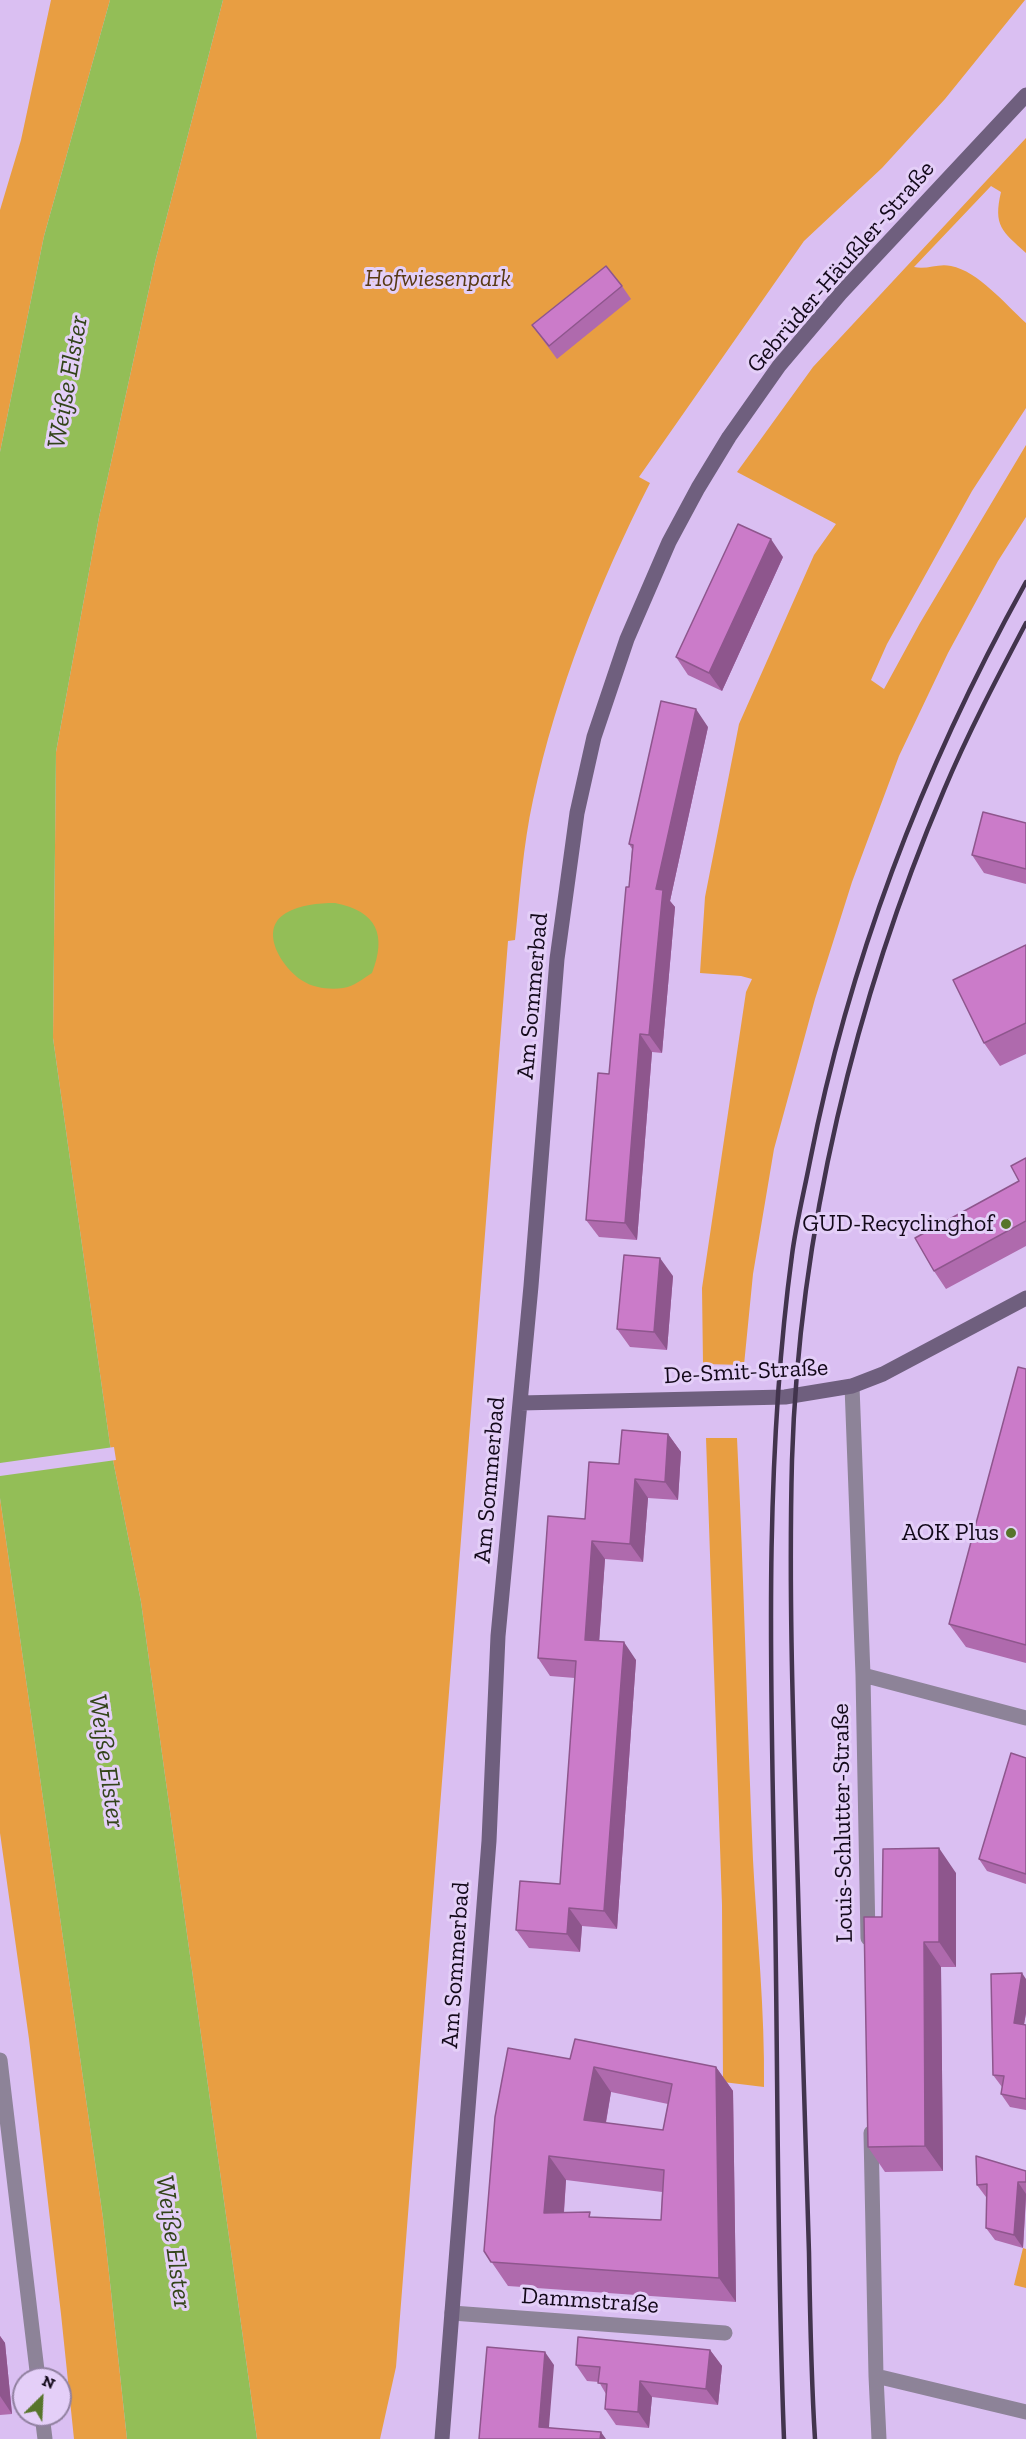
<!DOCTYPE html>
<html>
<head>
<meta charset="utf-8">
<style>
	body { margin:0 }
	#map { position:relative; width:1026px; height:2439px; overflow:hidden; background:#dabff2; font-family:"Zilla Slab",serif }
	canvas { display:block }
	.north { position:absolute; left:12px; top:2367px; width:60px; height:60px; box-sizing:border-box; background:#e4cff8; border:2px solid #90809f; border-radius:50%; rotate:24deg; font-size:16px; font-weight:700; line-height:24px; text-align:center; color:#13091a }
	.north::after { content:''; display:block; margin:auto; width:21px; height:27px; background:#57752b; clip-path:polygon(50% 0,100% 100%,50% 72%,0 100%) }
</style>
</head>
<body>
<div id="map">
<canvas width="1026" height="2439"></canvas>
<div class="north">N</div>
</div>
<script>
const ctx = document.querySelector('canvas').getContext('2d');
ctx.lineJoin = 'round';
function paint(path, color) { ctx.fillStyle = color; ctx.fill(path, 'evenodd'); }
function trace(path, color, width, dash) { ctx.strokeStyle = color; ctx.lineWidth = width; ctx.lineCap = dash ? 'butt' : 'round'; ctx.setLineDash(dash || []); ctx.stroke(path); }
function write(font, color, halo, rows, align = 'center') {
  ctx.font = font + ' "Zilla Slab",serif'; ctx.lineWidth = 6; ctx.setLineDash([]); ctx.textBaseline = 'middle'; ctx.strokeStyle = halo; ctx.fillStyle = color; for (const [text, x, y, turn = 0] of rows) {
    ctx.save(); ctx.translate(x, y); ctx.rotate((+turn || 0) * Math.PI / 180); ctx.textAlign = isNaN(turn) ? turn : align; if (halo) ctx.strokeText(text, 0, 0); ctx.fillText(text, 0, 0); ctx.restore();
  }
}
const green = new Path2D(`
	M51,0H110L44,236L0,452V210L21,140Z
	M223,0H1025L945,99L882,168L804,241L639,477L650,483C599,583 557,689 533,800C523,846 520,893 515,940L508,941L396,2367L380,2439H257L141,1602L110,1445L53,1038L56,752L99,517L155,262Z
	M1026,138V253C1002,231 993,226 1001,192L991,186L914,267C927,270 938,263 951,266C978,271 1006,305 1026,323V408L972,491L887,644L871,680L884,689L920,623L1026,445V517L998,561L948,653L899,756L852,882L815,999L774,1149L753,1274L744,1365L703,1364L702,1288L746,992L752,979L741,976L700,973L705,897L739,724L814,555L836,524L737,472L813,367Z
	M706,1438H737C744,1579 747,1719 753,1860C757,1936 765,2011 764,2087L723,2082L722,1905Z
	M0,1498L103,2218L127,2439H74L61,2314L29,2039L0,1833Z
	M1023,2248L1026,2249V2288L1014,2285Z`);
const water = new Path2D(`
	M110,0H223L155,262L99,517L56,752L53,1038L110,1445L141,1602L257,2439H127L103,2218L0,1498V452L44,236Z
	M335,903C377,911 387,935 372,973C364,978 353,987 343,988C331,990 313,988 303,981C283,969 257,930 286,913C300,905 318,903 335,903Z`);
const pier = new Path2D(`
	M114,1447L116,1460L0,1476V1463Z`);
const minor = new Path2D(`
	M852,1386L863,1675L868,1938
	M863,1675L1026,1718
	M0,2060L38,2379
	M871,2133L876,2376L879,2439
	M452,2313L725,2333
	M876,2376L1026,2412
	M42,2415L45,2439`);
const secondary = new Path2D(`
	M520,1403L785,1397L852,1386L883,1374L1026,1298
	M442,2439L489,1841L498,1636L531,1286L557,959L577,813L594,737L627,639L669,542L698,488L729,437L779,366L840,294L1026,95`);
const rail = new Path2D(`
	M784,2439C777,2261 778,2082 775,1904C771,1688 763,1470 792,1255C796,1224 804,1192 810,1161C850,956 925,764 1026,582
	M815,2439C811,2377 810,2315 809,2253C806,2144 802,2035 799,1926C795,1771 788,1615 792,1460C799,1232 855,999 944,790C968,733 997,678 1026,623`);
const wall = new Path2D(`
	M622,286L631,299L557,359L532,325Z
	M783,557L722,691L688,675L676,657Z
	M708,727L670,901L675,907L662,1053L652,1052L637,1240L599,1237L586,1220L609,1074L629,887L632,849L629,844Z
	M1026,823V884L984,873L972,855Z
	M1026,945V1054L1000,1066L984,1043Z
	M1026,1158V1246L946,1289L934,1271L1019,1181Z
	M673,1276L667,1350L630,1347L617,1329Z
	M1026,1369V1663L966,1647L949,1624Z
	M668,1434L681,1452L678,1500L648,1498L643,1562L605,1559L599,1641L636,1660L617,1929L582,1926L580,1952L529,1948L516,1930L560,1884L575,1678L550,1676L538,1658L585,1519L619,1464Z
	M1026,1758V1884L987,1871L979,1859Z
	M956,1873V1967H941L943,2171L885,2172L868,2147L882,1917Z
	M1026,1979V2013L1024,2025H1026V2110L1010,2107L1001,2094L1002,2087L993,2075Z
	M570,2059L716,2067L733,2091L736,2302L508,2286L484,2251ZM611,2092L668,2104L663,2130L606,2123ZM566,2180L662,2192L661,2220L593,2217L564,2213Z
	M1026,2171V2199L1023,2248L995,2240L986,2228L987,2197H986L977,2185Z
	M0,2336L5,2343L12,2414L0,2415Z
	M710,2350L722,2366L718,2405L652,2397L649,2428L616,2425L605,2409L606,2394L599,2382L587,2381L576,2365Z`);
const shadedWall = new Path2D(`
	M771,539L783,557L722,691L709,673Z
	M696,709L708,727L670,901L675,907L662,1053L649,1035L656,889Z
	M640,1034L652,1052L637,1240L625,1223Z
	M660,1258L673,1276L667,1350L654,1332Z
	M668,1434L681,1452L678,1500L665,1482Z
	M635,1479L648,1498L643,1562L630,1544Z
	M592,1541L605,1559L598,1658L585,1640Z
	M624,1642L636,1660L617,1929L604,1911Z
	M939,1848L956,1873V1967L939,1942Z
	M569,1908L582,1926L580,1952L567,1934Z
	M924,1942L941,1967L943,2171L925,2146Z
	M1022,1973L1026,1979V2013L1022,2035L1014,2023Z
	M594,2067L611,2092L602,2144L584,2120Z
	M716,2067L733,2091L736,2302L719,2278Z
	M549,2156L566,2180L562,2237L544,2213Z
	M1018,2182L1026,2194L1023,2248L1014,2235Z
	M0,2336L5,2343L12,2414L0,2396Z
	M710,2350L722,2366L718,2405L706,2389Z
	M545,2352L554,2365L548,2439L539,2427Z
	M640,2381L652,2397L649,2428L638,2412Z
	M601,2432L606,2439H600Z`);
const building = new Path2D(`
	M606,266L622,286L549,346L532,325Z
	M738,524L771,539L709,673L676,657Z
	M661,701L696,709L656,889L663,890L649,1035L640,1034L625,1223L586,1220L598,1073L609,1074L626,887H629L633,845L629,844Z
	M983,812L1026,823V869L972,855Z
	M1026,945V1023L984,1043L953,980Z
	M1026,1158V1221L934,1271L915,1238L1019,1181L1011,1166Z
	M624,1255L660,1258L654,1332L617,1329Z
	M1018,1367L1026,1369V1645L949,1624Z
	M622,1430L668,1434L665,1482L635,1479L630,1544L592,1541L585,1640L624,1642L604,1911L569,1908L567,1934L516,1930L520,1881L560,1884L576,1661L538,1658L548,1516L585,1519L589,1462L619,1464Z
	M1011,1753L1026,1758V1874L979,1859Z
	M939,1848V1942H924L925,2146L868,2147L864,1917H882L883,1849Z
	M1022,1973L1014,2023L1026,2025V2099L1001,2094L1004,2076L993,2075L991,1974Z
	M575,2039L716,2067L719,2278L491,2262L484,2251L495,2117L508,2048L570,2059ZM594,2067L672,2084L663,2130L584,2120ZM549,2156L664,2170L661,2220L589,2217L590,2212L544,2213Z
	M976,2156L1026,2171V2182H1018L1014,2235L986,2228L987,2184L977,2185Z
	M578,2337L710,2350L706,2389L640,2381L638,2412L605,2409L607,2384L598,2383L600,2367L576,2365Z
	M487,2347L545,2352L539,2427L601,2432L600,2439H479Z`);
const markers = [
	[1006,1224,6,"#57752b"],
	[1011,1533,6,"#57752b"]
];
const streetNames = [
	["Gebrüder-Häußler-Straße",841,267,-49],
	["Am Sommerbad",533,996,-85],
	["De-Smit-Straße",746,1372,-3],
	["Am Sommerbad",490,1480,-85],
	["Louis-Schlutter-Straße",843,1823,-91],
	["Am Sommerbad",456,1965,-86],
	["Dammstraße",590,2301,4]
];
const parkNames = [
	["Hofwiesenpark",438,279]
];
const poiNames = [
	["GUD-Recyclinghof",994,1224],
	["AOK Plus",999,1533]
];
const waterNames = [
	["Weiße Elster",68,382,-80],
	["Weiße Elster",106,1761,82],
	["Weiße Elster",173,2242,82]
];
paint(green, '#e89e42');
paint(water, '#93be57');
paint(pier, '#dabff2');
trace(minor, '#8d8398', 15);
trace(secondary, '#6f5f7e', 15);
trace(rail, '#42344d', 4.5);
paint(wall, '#af6aad');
paint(shadedWall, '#8e568d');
paint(building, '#cb7bc9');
trace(building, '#8e568d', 1.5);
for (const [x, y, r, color] of markers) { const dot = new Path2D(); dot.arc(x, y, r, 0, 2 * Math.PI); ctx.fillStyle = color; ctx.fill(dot); trace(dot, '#e4cff8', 2); }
write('24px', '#13091a', '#e4cff8', streetNames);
write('italic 24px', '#583913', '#e4cff8', parkNames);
write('24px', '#13091a', '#e4cff8', poiNames, 'right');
write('italic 26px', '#33441a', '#e4cff8', waterNames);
</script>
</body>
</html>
